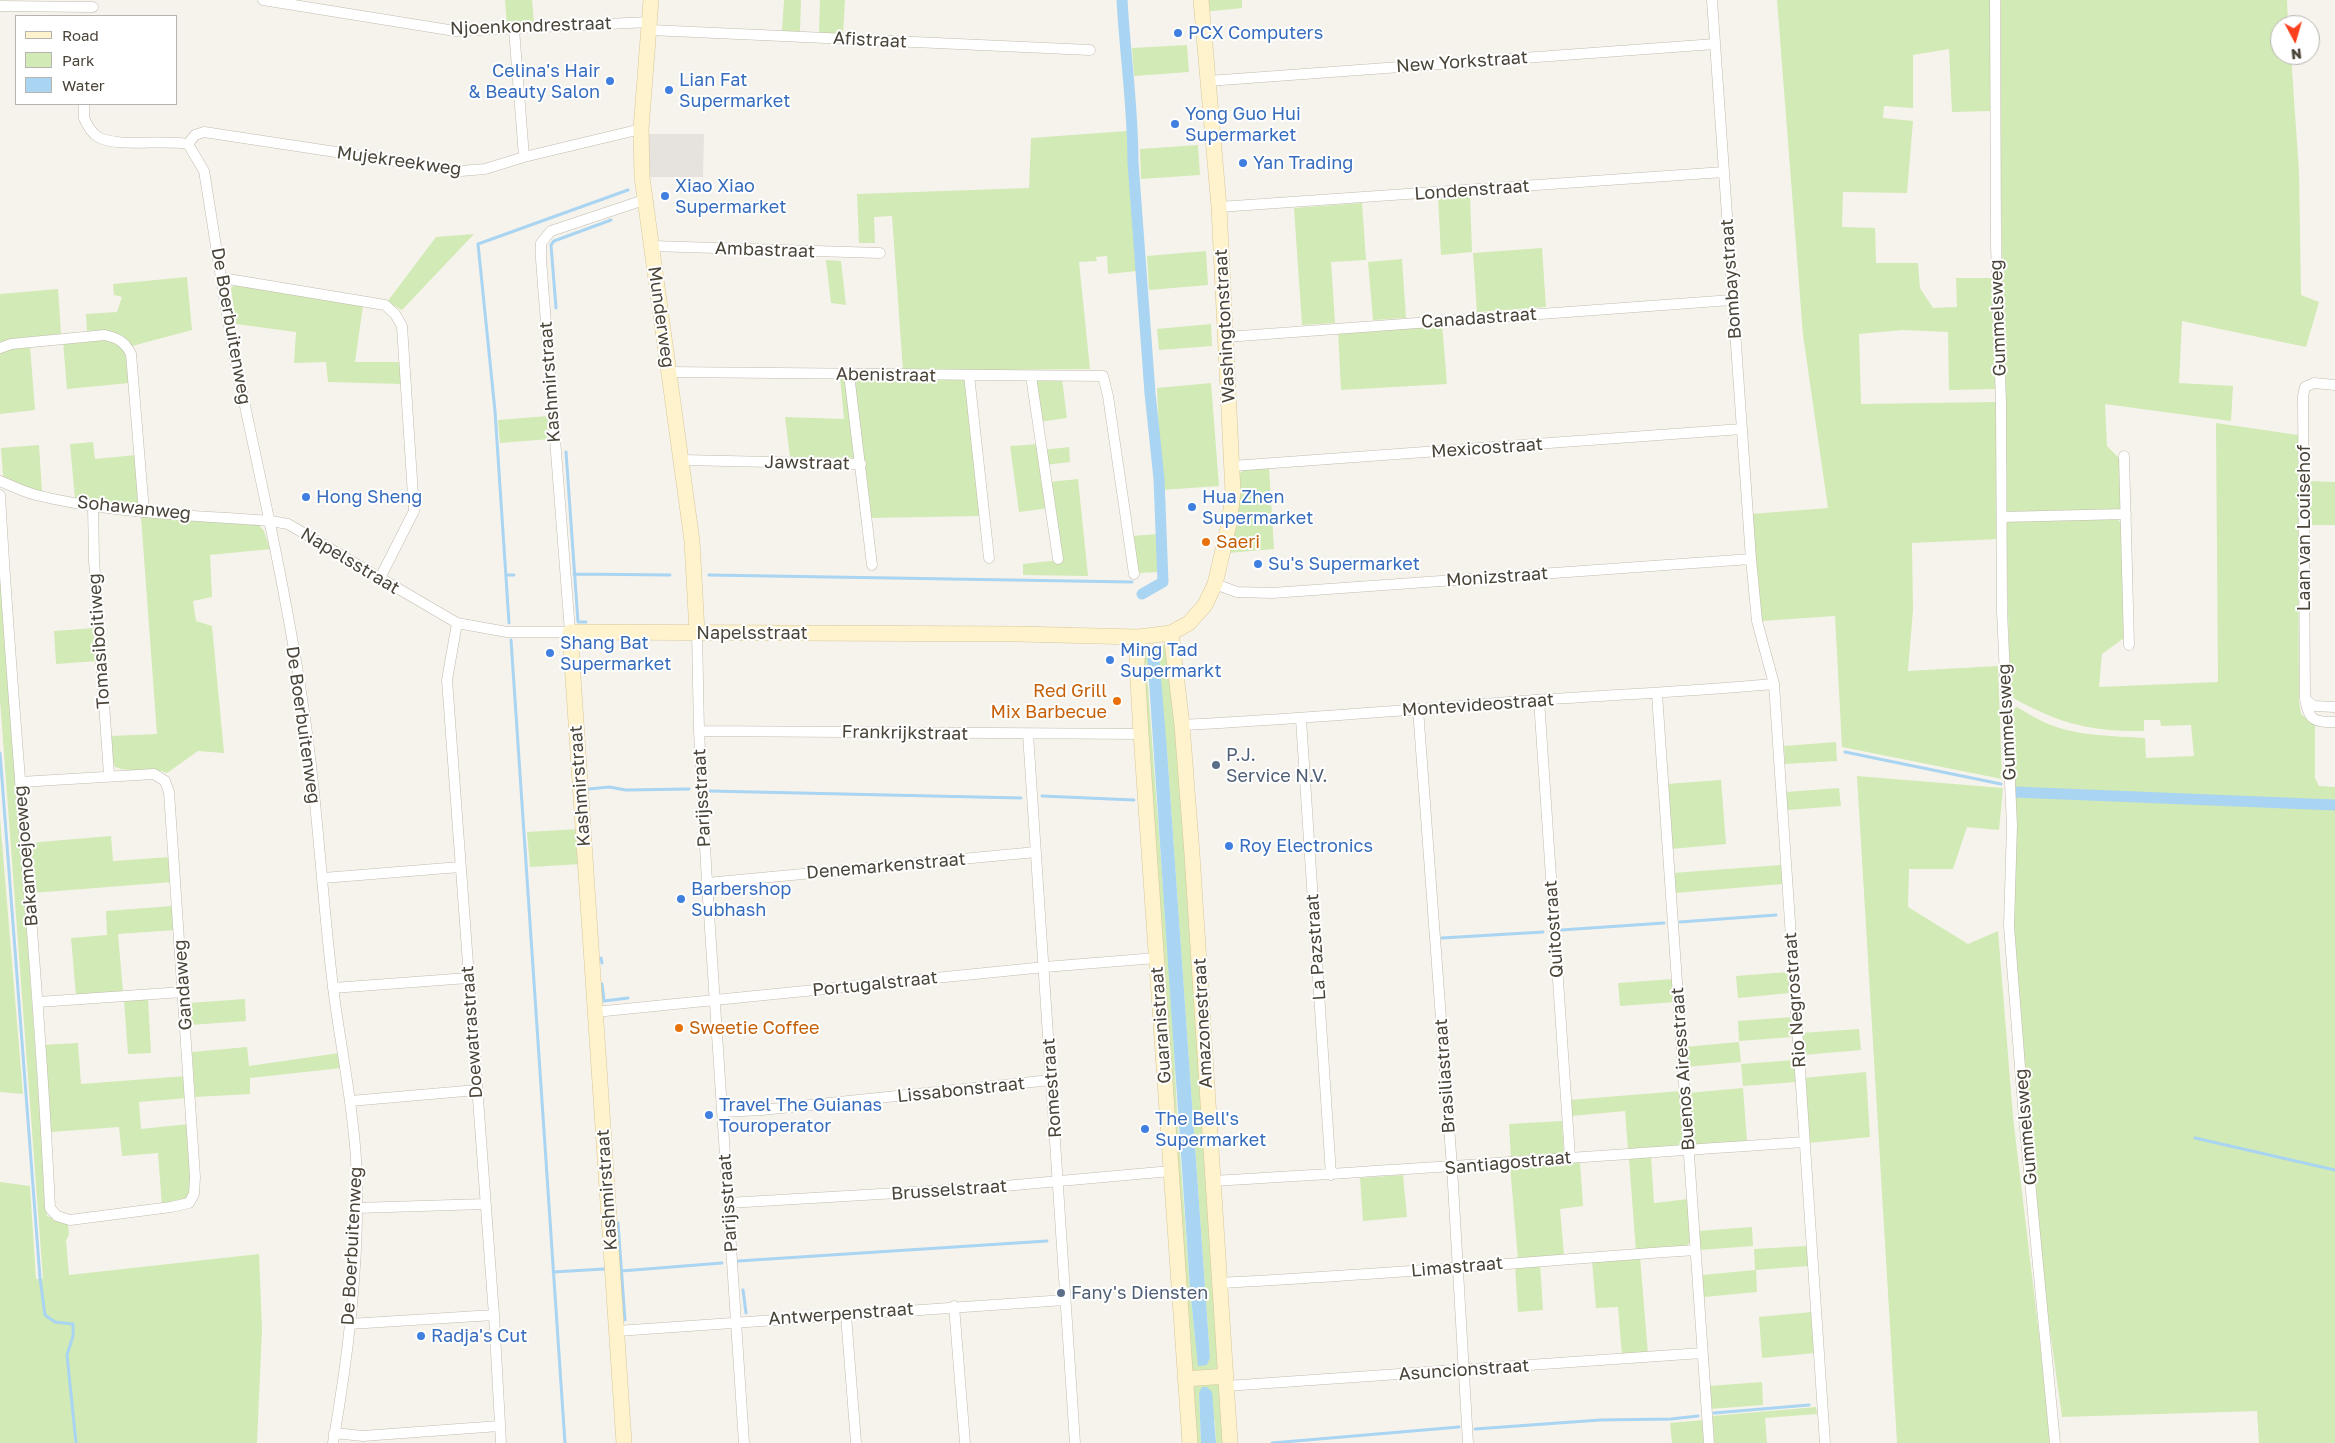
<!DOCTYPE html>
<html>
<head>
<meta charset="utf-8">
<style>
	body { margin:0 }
	#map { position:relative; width:2335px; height:1443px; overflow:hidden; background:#f6f3ec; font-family:"Golos Text",sans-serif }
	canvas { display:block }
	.legend { position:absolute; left:15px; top:15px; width:162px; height:90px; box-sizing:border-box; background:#fff; border:1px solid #b7b4b0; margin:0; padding:6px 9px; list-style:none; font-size:15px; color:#4b4439 }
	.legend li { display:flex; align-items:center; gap:10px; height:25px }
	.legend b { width:25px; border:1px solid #b7b4b0 }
	.north { position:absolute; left:2270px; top:15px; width:50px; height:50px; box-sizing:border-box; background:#fff; border:1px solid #b7b4b0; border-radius:50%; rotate:174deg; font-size:14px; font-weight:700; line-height:20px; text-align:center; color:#4b4439 }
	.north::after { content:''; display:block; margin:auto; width:18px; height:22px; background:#fc3f1d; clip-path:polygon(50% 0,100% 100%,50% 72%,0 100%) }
</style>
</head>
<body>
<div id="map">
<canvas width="2335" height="1443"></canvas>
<ul class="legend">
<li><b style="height:6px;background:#fff3cd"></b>Road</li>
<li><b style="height:14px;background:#d2eab5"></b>Park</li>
<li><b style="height:14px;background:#a9d4f2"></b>Water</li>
</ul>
<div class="north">N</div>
</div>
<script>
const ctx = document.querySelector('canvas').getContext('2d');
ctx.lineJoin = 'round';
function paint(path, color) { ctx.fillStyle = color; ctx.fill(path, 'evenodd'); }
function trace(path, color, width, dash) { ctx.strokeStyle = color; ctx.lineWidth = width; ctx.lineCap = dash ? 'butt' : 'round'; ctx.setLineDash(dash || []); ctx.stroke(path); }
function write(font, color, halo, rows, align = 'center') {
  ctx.font = font + ' "Golos Text",sans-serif'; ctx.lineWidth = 4; ctx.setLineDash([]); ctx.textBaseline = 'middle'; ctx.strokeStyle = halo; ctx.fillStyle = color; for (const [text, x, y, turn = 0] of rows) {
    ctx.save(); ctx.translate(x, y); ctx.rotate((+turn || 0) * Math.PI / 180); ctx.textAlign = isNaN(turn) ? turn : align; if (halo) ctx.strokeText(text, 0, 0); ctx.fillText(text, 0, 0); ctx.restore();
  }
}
const industrial = new Path2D(`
	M647,134H704L703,177H646Z`);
const green = new Path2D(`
	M505,0H532L534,23L507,25Z
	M784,0H801L800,32L782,31Z
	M820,0H845L843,34L819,33Z
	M1202,0H1242V8L1203,12Z
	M1777,0H1992L1990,111L1952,112L1949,49L1913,55V108L1884,106L1883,118L1913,121L1907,193L1843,192L1842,227L1875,228L1876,263H1918L1920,288L1933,308L1957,307L1956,278H1992L1996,389L1949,390L1948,332L1903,330L1859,334L1861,404L1997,402L1998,539L1912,543L1913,610L1908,671L1998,666L2002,779L1842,747L1835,616L1761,621L1751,514L1828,508L1803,335Z
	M2001,0H2287L2288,25H2280V55H2291L2299,172L2301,295L2319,302L2306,347L2182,321L2179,383L2233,386L2231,421L2105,404L2107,446L2119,458L2121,509L2007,512L2001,192Z
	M1187,45L1189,72L1134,76L1132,48Z
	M1127,131L1137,271L1108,274L1107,256L1096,257L1097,261L1079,262L1090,369L903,371L892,216L874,217L875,243H859L857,194L1029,188L1031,138Z
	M1198,145L1200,175L1141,179L1140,149Z
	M1470,195L1472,252L1441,255L1438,198Z
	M1362,203L1366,260L1331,262L1335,323L1302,325L1294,208Z
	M474,234L402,310L387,302L436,237Z
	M1542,248L1546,307L1477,312L1473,253Z
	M1206,251L1208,285L1149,290L1147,256Z
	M1402,259L1406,318L1373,320L1368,262Z
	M826,260L841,261L846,305L831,303Z
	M187,277L192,330L132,346C120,330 106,330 87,331L86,314L117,312L122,297L114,295L113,284Z
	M236,284L363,306L355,362H401L403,384L328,382L326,362L294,363L296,332L236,324L231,288Z
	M58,289L61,334L0,345V294Z
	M1211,324L1212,346L1159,350L1157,329Z
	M1442,324L1447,384L1341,390L1338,331Z
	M99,338C131,345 126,355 129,383L67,389L63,341Z
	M30,346L35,410L0,414V352L4,349Z
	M840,377L961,378L965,381L980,516L870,518L862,458L790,457L785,417L844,419Z
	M1033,379H1062L1067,418L1039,422Z
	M1211,383L1219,486L1161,490L1157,388Z
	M548,416L550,439L500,443L498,420Z
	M2216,423L2298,435L2299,702L2301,714L2315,725V778L2319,786L2335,787V1443H2259L2257,1411L2062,1417L2020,1115L2005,924L2007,826L2012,784L2013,709L2017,707C2027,713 2037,719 2048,724C2077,736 2113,736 2145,738L2146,758L2194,756L2191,725L2161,726L2160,720H2144V731C2090,732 2057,723 2010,696L2006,523L2011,519L2115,516L2122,525L2124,638L2102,654L2099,687L2218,682Z
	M93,442L95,459L136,455L138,504L129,507L75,499L70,444Z
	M1040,444L1049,508L1019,512L1010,446Z
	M39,445L42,492L5,479L3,476L1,448Z
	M1069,447L1070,462L1045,465L1043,450Z
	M1269,467L1274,549L1228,553L1237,476C1245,466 1257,468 1269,467Z
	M1078,479L1088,576L1023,575V564L1060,560L1049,482Z
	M2309,481L2335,482V525H2309Z
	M141,517L257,523L264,531L270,549L210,555L212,597L193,601L196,621L212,626L224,753L198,751L167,773C150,766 132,774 115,767L112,760L111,736L157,734Z
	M1157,534L1158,572L1138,573L1132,536Z
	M0,547L47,1216L68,1224L69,1235L66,1240L69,1275L259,1254L262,1329L257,1443H0V1182L30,1186L36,1279H43L0,700Z
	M95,628L97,661L56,664L54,631Z
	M1153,644L1165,645L1169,648L1174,673L1220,1368L1217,1371L1199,1373L1190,1370L1142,654L1145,648ZM1146,660L1167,750L1210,1358L1207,1365L1195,1337L1190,1288L1177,1112L1172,1007Z
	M1836,742L1837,761L1785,764L1784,746Z
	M1857,776L2003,788L1999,830L1967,827L1953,869H1909L1908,907L1968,944L1998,931L2013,1117L2052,1443H1897Z
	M1721,780L1726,844L1671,849L1666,784Z
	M1839,788L1841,806L1787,810L1786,792Z
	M0,818L23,1094L0,1092Z
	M578,829L581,864L530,867L527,832Z
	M111,836L113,861L170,857L172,882L32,893L28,843Z
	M1781,865L1783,884L1675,893L1673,873Z
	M173,906L175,930L118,934L123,992L76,995L71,938L107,935L106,911Z
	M1788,972L1790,993L1738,998L1736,976Z
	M1674,979L1676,1002L1620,1006L1618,983Z
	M148,998L151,1053L128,1054L124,1000Z
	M245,999L246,1021L190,1025L189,1003Z
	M1792,1017L1793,1037L1739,1041L1738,1021Z
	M1859,1029L1861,1050L1803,1055L1801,1033Z
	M1739,1042L1741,1062L1686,1067L1685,1047Z
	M78,1043L81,1084L186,1076L187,1098L139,1102L141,1129L189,1124L193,1189L184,1201L162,1206L158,1153L122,1156L119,1127L51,1132L43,1045Z
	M247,1047L249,1066L339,1053L341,1068L250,1078V1094L195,1097L192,1052Z
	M1795,1060L1796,1082L1743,1086L1741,1064Z
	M1866,1072L1870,1137L1808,1143L1803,1078Z
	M1743,1088L1747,1142L1694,1146L1690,1142L1687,1093Z
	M1681,1091L1685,1140L1680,1146L1628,1150L1625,1111L1571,1116L1569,1100Z
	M1562,1121L1564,1155L1511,1158L1509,1124Z
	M1651,1156L1654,1203L1689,1199L1692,1239L1686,1247L1636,1252L1629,1158Z
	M1580,1161L1583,1206L1560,1209L1564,1255L1518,1259L1510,1166Z
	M1403,1175L1407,1217L1363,1221L1360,1178Z
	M1752,1227L1753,1246L1699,1250L1698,1231Z
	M1807,1246L1808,1266L1756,1270L1757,1292L1704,1297L1702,1275L1755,1270L1754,1249Z
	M1640,1257L1648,1354L1622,1356L1618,1307L1596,1308L1592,1261Z
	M1540,1264L1543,1310L1518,1312L1515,1265Z
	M1812,1312L1815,1353L1762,1358L1759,1317Z
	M1217,1382L1220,1385L1225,1443H1216L1215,1421L1199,1393L1201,1443H1194L1191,1384Z
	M1762,1382L1763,1405L1710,1409L1709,1386Z
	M1816,1407L1817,1414L1765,1418L1767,1443H1713L1712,1416Z
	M1704,1420L1706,1443H1672L1670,1423Z`);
const water = new Path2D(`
	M1147,652H1156L1159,655L1167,750L1210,1358L1207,1365L1198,1366L1190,1288Z
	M1202,1387H1207L1212,1392L1216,1443H1201L1199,1393Z`);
const stream = new Path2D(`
	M556,308L551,245L554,241L611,220
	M566,452L578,622H586
	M574,574L670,575
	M506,575H514
	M709,575L1132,582
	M509,623L495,411L478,244L628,190
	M511,640L565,1443
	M1845,752L2001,784
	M0,753L40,1278L45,1315L55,1322L73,1324V1336L67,1355L76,1443
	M589,789L609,787L626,790L689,789
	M710,791L1021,798
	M1042,796L1134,800
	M1680,922L1776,915
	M1561,930L1664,923
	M1442,938L1543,932
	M601,958L602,963
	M602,984L604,1001L628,998
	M2195,1138L2335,1170
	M618,1223L625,1320
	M738,1261L1047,1241
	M621,1271L722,1263
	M553,1272L604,1269
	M743,1290L746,1313
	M1714,1413L1809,1405
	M1475,1429L1600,1420L1671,1419L1698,1416
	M1272,1443L1459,1427`);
const canal = new Path2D(`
	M1122,0C1125,54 1133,108 1133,162L1150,393L1159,479L1163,582L1142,594
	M2014,792L2335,805`);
const street = new Path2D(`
	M263,0L455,31L650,22
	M1712,0L1751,559L1757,621L1774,684L1825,1443
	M1995,0L1996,244L2001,404L2002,611L2012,825L2009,926L2024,1118L2055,1443
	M0,6L93,7
	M514,29L524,157
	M650,30L1090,50
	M1208,81L1715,44
	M84,104V118C87,125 92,133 98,137C118,148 164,139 188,144L204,171C215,237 224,304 237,369C260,476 284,583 301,692C317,790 321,889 333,987C340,1045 353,1102 356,1160C361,1252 349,1352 333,1443
	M188,144L195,135L204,132L461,171L485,169L524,157L641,129
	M1219,207L1724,172
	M651,246L880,253
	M222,278L385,305L395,314L402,326L414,511L380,578
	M1226,337L1732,300
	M0,348L11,344L105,335C118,338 125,342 131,354L144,512
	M668,372L1103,376L1108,396L1134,574
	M849,374L872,565
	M969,375L989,558
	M1031,376L1058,559
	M2335,385L2314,383L2305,387L2303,396L2305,699C2309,721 2314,722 2335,722
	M2124,456L2129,645
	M682,460L861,464
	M1232,466L1742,429
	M0,481C12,486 24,492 36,495C112,514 193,515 271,521L288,524L457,623L507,632H570L541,259V243L551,231L644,200
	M0,495C13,732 39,970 50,1208L57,1216L70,1220L171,1207L189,1203L194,1194L195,1177L169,792L165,781L154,774L20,782
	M93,506L94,560L109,775
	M2002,517L2126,514
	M1215,584L1237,592L1272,593L1751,559
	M457,623L447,680L494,1315L501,1443
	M697,632L699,731L707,883L744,1443
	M1657,694L1709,1443
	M2305,699L2314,706L2335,707
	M1539,700L1570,1157
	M1418,709L1452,1167L1468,1443
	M1301,719L1331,1175
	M1182,725C1300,719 1418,709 1536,700C1615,695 1694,691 1774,684
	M699,731L1141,734
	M1028,734L1075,1443
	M323,878L460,867
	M707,883L1036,852
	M333,988L468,978
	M38,1002L183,992
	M595,1012L1045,967L1156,958
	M350,1101L477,1090
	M722,1112L762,1110L1051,1080
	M1212,1181C1410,1170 1607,1155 1804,1142
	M728,1203L982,1188L1171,1171
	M357,1208L485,1204
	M1218,1283C1377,1275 1536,1261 1695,1250
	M954,1306L965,1443
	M846,1315L856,1443
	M349,1324L494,1315
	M617,1331L1065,1300
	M1226,1386L1702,1353
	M334,1433L363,1436L499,1426`);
const secondary = new Path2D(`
	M651,0L641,129L642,177L692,541L697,632
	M1171,633L1182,725L1192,854L1230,1443
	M1138,637L1137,664L1141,734L1190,1443
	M1185,1379L1226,1376
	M624,1443L570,632L1019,634L1138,637L1171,633L1189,623L1205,605L1215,584L1229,524L1233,493L1219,207L1201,0`);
const markers = [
	[1178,33,5,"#3f7fe0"],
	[610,81,5,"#3f7fe0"],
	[669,90,5,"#3f7fe0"],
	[1175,124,5,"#3f7fe0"],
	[1243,163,5,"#3f7fe0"],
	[665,196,5,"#3f7fe0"],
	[306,497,5,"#3f7fe0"],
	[1192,507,5,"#3f7fe0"],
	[1206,542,5,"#e8710a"],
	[1258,564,5,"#3f7fe0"],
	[550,653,5,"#3f7fe0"],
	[1110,660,5,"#3f7fe0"],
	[1117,701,5,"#e8710a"],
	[1216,765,5,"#5c6f8a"],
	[1229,846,5,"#3f7fe0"],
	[681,899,5,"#3f7fe0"],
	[679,1028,5,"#e8710a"],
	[709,1115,5,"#3f7fe0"],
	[1145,1129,5,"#3f7fe0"],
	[1061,1293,5,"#5c6f8a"],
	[421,1336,5,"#3f7fe0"]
];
const streetNames = [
	["Njoenkondrestraat",531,26,-2],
	["Afistraat",870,40,3],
	["New Yorkstraat",1462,62,-4],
	["Mujekreekweg",399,161,8],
	["Londenstraat",1472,190,-4],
	["Ambastraat",765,250,2],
	["Bombaystraat",1731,279,-94],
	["Munderweg",661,317,82],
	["Canadastraat",1479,318,-4],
	["Gummelsweg",1998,318,-92],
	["De Boerbuitenweg",231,326,80],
	["Washingtonstraat",1225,326,-93],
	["Abenistraat",886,375,1],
	["Kashmirstraat",550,382,-94],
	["Mexicostraat",1487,448,-4],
	["Jawstraat",807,463,1],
	["Sohawanweg",134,508,6],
	["Laan van Louisehof",2304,528,-90],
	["Napelsstraat",350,561,31],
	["Monizstraat",1497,577,-4],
	["Napelsstraat",752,633],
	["Tomasiboitiweg",99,641,-94],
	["Montevideostraat",1478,705,-4],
	["Gummelsweg",2007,722,-93],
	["De Boerbuitenweg",303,725,82],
	["Frankrijkstraat",905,733,1],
	["Kashmirstraat",580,786,-94],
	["Parijsstraat",702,798,-93],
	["Bakamoejoeweg",26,856,-95],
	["Denemarkenstraat",886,866,-5],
	["Quitostraat",1554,929,-94],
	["La Pazstraat",1316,947,-94],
	["Portugalstraat",875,984,-6],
	["Gandaweg",183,985,-94],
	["Rio Negrostraat",1795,1000,-94],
	["Amazonestraat",1203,1023,-93],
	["Guaranistraat",1161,1025,-94],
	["Doewatrastraat",472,1032,-94],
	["Buenos Airesstraat",1683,1069,-94],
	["Brasiliastraat",1445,1076,-94],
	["Romestraat",1052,1088,-94],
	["Lissabonstraat",961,1090,-6],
	["Gummelsweg",2026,1127,-95],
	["Santiagostraat",1508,1163,-5],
	["Kashmirstraat",607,1190,-94],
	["Brusselstraat",949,1190,-4],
	["Parijsstraat",728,1203,-94],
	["De Boerbuitenweg",352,1246,-87],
	["Limastraat",1457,1267,-5],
	["Antwerpenstraat",841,1314,-4],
	["Asuncionstraat",1464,1370,-4]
];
const shopNames = [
	["PCX Computers",1188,33],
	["Celina's Hair",600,71,"right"],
	["& Beauty Salon",600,92,"right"],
	["Lian Fat",679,80],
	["Supermarket",679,101],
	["Yong Guo Hui",1185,114],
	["Supermarket",1185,135],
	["Yan Trading",1253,163],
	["Xiao Xiao",675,186],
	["Supermarket",675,207],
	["Hong Sheng",316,497],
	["Hua Zhen",1202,497],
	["Supermarket",1202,518],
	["Su's Supermarket",1268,564],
	["Shang Bat",560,643],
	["Supermarket",560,664],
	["Ming Tad",1120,650],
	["Supermarkt",1120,671],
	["Roy Electronics",1239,846],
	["Barbershop",691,889],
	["Subhash",691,910],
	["Travel The Guianas",719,1105],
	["Touroperator",719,1126],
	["The Bell's",1155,1119],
	["Supermarket",1155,1140],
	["Radja's Cut",431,1336]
];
const foodNames = [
	["Saeri",1216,542],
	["Red Grill",1107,691,"right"],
	["Mix Barbecue",1107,712,"right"],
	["Sweetie Coffee",689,1028]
];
const serviceNames = [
	["P.J.",1226,755],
	["Service N.V.",1226,776],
	["Fany's Diensten",1071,1293]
];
paint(industrial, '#e6e2dd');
paint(green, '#d2eab5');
paint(water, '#a9d4f2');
trace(stream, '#a9d4f2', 3);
trace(canal, '#a9d4f2', 11);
trace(street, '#c2bbae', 11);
trace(secondary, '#d6c79b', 16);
trace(street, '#fff', 10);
trace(secondary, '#fff3cd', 15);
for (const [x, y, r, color] of markers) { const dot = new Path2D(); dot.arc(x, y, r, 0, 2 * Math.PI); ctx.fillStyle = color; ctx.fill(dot); trace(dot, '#fff', 2); }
write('18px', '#4b4439', '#fff', streetNames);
write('18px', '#366cbe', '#fff', shopNames, 'left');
write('18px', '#c56008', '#fff', foodNames, 'left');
write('18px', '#4e5e75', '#fff', serviceNames, 'left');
</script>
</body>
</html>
